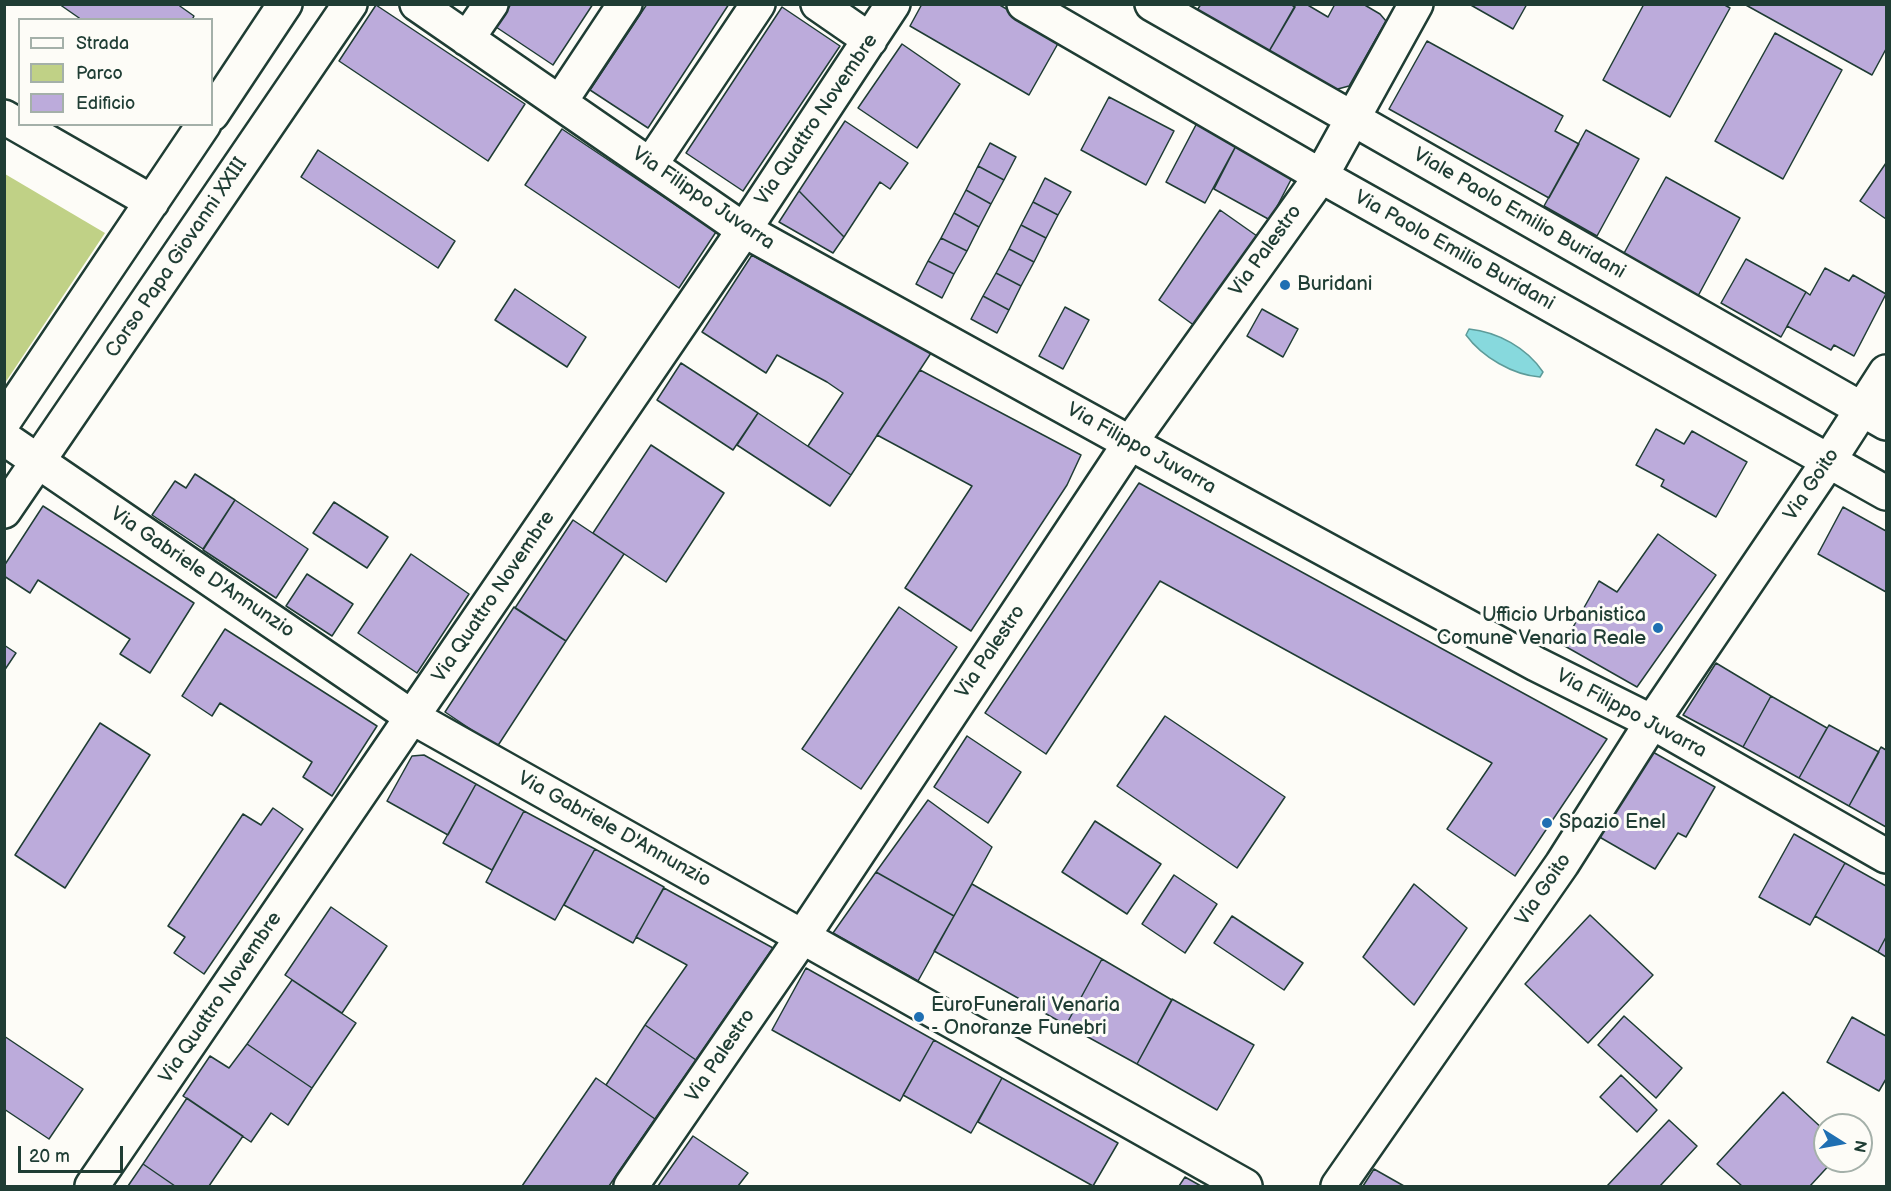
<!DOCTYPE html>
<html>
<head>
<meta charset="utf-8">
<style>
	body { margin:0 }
	#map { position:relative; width:1891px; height:1191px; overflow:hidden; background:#fdfcf7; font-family:"Balsamiq Sans",sans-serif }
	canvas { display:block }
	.frame { position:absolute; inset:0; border:6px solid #1f3d34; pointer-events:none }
	.legend { position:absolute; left:18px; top:18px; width:195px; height:108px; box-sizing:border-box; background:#fdfcf7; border:2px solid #a4b0a9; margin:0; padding:8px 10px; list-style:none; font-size:18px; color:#1f3d34 }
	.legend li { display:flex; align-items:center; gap:12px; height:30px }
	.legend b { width:30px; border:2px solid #a4b0a9 }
	.north { position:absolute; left:1813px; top:1113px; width:60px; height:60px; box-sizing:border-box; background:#fdfcf7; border:2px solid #a4b0a9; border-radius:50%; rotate:101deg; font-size:16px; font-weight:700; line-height:24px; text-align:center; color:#1f3d34 }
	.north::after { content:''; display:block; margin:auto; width:21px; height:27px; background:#1f6fb2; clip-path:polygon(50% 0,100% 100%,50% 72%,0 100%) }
	.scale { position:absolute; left:18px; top:1146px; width:105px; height:27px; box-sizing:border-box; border:3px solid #1f3d34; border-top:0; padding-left:8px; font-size:18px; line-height:21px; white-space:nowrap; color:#1f3d34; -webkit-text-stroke:4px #fdfcf7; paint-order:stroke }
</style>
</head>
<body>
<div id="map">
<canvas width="1891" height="1191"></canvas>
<div class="frame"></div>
<ul class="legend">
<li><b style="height:8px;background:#fdfcf7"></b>Strada</li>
<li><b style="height:16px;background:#c0d186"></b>Parco</li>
<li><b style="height:16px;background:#bcabdb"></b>Edificio</li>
</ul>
<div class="north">N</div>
<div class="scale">20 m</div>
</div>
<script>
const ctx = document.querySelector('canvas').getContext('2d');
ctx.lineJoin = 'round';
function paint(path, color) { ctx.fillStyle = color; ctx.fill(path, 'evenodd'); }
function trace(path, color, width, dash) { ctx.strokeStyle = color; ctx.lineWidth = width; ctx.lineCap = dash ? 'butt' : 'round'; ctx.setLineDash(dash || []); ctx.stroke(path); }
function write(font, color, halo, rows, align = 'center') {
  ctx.font = font + ' "Balsamiq Sans",sans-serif'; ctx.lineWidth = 6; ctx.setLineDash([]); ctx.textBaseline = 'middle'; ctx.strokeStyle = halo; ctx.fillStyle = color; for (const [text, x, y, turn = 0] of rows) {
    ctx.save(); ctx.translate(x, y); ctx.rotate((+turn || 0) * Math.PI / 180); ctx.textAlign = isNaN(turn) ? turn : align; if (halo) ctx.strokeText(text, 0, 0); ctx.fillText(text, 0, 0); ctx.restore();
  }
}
const green = new Path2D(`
	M5,174L105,233L5,383Z`);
const water = new Path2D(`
	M1469,329C1498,332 1527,348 1543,372L1540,377C1513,375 1482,357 1466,335Z`);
const building = new Path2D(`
	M59,4H177L194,16L192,20H82Z
	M511,4H593L553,65L496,27Z
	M647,4H729L648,128L590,90Z
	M922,4H998L1060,40L1029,95L910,26Z
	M1201,4H1290L1295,7L1268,53L1196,12Z
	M1296,4H1306L1328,17L1335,4H1363L1380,14L1386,21L1349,86L1334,90L1268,53Z
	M1469,4H1527L1513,29Z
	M1644,4H1723L1730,8L1670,117L1603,80Z
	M1744,4H1886V49L1872,75Z
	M376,5L525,104L488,161L339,61Z
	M782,7L840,46L743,191L686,153Z
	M1775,33L1842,70L1783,179L1715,141Z
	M1427,41L1563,116L1555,131L1579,144L1549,198L1389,109Z
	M902,44L960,84L917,148L858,108Z
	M1109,97L1174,131L1146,185L1081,150Z
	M845,121L908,163L890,189L880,182L844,237L799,191Z
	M1198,121L1238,142L1205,203L1166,182Z
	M562,129L716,232L679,288L525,185Z
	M1586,130L1639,159L1597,236L1544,206Z
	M1238,142L1295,172L1270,220L1214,189Z
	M990,143L1016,157L1004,180L978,166Z
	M318,150L455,241L438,268L301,177Z
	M1886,163V219L1860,201Z
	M978,166L1004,180L991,204L966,190Z
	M1666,177L1740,218L1698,296L1623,255Z
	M1045,178L1071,192L1058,215L1033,202Z
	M966,190L991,204L979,227L954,213Z
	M799,191L844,237L833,253L779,222Z
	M1033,202L1058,215L1046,238L1021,225Z
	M1220,210L1257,236L1195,326L1159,300Z
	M954,213L979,227L967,251L941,238Z
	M1021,225L1046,238L1034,262L1009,249Z
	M941,238L967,251L954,274L928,261Z
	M1009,249L1034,262L1021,286L996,273Z
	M752,255L931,353L851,475L808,446L843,393L827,382L777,355L766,373L702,332Z
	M1746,259L1806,292L1781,337L1721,303Z
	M928,261L954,274L942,298L916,284Z
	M1825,268L1849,281L1853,275L1886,294L1854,356L1834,345L1831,350L1787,326L1806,292L1810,295Z
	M996,273L1021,286L1009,310L983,296Z
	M515,289L586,337L567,367L495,320Z
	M983,296L1009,310L997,333L971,319Z
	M1065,307L1089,320L1063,369L1039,356Z
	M1262,309L1298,329L1283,357L1247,336Z
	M681,363L758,413L733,450L657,400Z
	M920,370L1081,455L1067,485L971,631L905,588L972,486L877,435Z
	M758,413L851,475L830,506L737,445Z
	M1656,429L1684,444L1692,431L1747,462L1716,517L1661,486L1664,480L1636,465Z
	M651,445L724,493L666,582L593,533Z
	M195,474L235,500L203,549L152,515L175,481L186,488Z
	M1139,483L1607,739L1515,876L1447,829L1492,763L1160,581L1046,754L985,713Z
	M235,500L308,549L276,598L203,550Z
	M334,502L388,537L367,568L313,533Z
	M43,506L194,603L150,673L120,654L130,639L38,580L30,593L4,576V566Z
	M1843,507L1886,531V592L1818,554Z
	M573,520L624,554L566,641L515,608Z
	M1658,534L1716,575L1637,687L1563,645L1599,581L1617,592Z
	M411,554L469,594L417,673L358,633Z
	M307,574L353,604L332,636L286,606Z
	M514,607L566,641L497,747L445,712Z
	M899,607L957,647L861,789L802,749Z
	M225,629L377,726L332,796L303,777L312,762L220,703L212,716L182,696Z
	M4,645L16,653L4,671Z
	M1716,663L1771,696L1743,747L1683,715Z
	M1771,696L1827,728L1799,778L1743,747Z
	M1165,716L1285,797L1237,868L1117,786Z
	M100,723L150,755L65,888L15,855Z
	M1829,725L1879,752L1849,806L1799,778Z
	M967,736L1021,772L988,823L934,787Z
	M1881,747L1886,750V827L1849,806Z
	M1651,751L1715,787L1686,837L1678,833L1655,869L1596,835Z
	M424,755L476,784L448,835L387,801L412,756Z
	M476,784L524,811L492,870L443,843Z
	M928,800L992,847L954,916L876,872Z
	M273,808L303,829L204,974L174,953L185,937L168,926L243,814L261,825Z
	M524,811L595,849L555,920L486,882Z
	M1095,821L1161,864L1127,914L1062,872Z
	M1794,834L1845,863L1810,925L1759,897Z
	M595,849L664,887L633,943L564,905Z
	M1845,863L1886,886V937L1878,952L1815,916Z
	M876,872L954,916L918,981L833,933Z
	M1174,875L1217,904L1185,953L1142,924Z
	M972,884L1102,959L1066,1025L934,951Z
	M1414,884L1467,928L1414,1005L1363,957Z
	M664,888L773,948L696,1060L645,1025L687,965L636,937Z
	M331,907L387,946L342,1013L285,975Z
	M1590,915L1653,975L1588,1043L1525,984Z
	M1232,916L1303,963L1284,990L1214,943Z
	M1886,937V957L1878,952Z
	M1102,959L1172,1000L1137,1064L1066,1025Z
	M806,968L934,1040L900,1101L772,1030Z
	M292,980L356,1023L312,1088L247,1044Z
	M1172,999L1254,1045L1217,1110L1137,1064Z
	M1624,1016L1682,1068L1656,1098L1598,1045Z
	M1852,1017L1886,1036V1079L1879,1091L1827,1062Z
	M645,1025L696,1060L655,1119L606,1085Z
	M4,1036L83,1089L49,1139L4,1109Z
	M934,1040L1002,1078L971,1133L903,1095Z
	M247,1044L312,1088L288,1125L271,1113L251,1142L183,1096L210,1056L229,1068Z
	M1621,1075L1657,1110L1637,1132L1600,1097Z
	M596,1078L655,1119L609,1186H522Z
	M1002,1078L1118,1143L1093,1186L978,1122Z
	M1783,1092L1825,1131V1161H1833L1810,1186H1742L1717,1164Z
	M187,1098L243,1136L209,1186H175L143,1164Z
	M1669,1120L1697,1146L1660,1186H1607Z
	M693,1136L748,1173L738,1186H658Z
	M143,1164L175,1186H128Z
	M1374,1169L1404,1186H1363Z
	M1185,1177L1201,1186H1179Z`);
const minor = new Path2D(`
	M417,4L744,230L1130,443L1536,664L1652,722L1886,856
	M818,4L870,40
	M1024,4L1321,176L1886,493
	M1152,4L1886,423
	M467,39L491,4
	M560,102L625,4
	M212,114L285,4
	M4,117L152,202
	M651,164L758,4
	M4,421L204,124
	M4,438L412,717L1245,1186
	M4,511L350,4
	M92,1186L744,230L893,4
	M631,1186L803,936L1130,443L1321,176L1416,4
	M1338,1186L1562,864L1652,722L1828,462L1886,372`);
const markers = [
	[1285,285,6,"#1f6fb2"],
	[1658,628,6,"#1f6fb2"],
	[1547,823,6,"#1f6fb2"],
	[919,1017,6,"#1f6fb2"]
];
const streetNames = [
	["Via Quattro Novembre",817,120,-56],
	["Via Filippo Juvarra",703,199,34],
	["Viale Paolo Emilio Buridani",1519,214,30],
	["Via Palestro",1266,251,-54],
	["Via Paolo Emilio Buridani",1454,251,29],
	["Corso Papa Giovanni XXIII",177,258,-56],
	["Via Filippo Juvarra",1141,449,29],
	["Via Goito",1812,485,-56],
	["Via Gabriele D'Annunzio",202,573,34],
	["Via Quattro Novembre",494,597,-56],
	["Via Palestro",991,652,-56],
	["Via Filippo Juvarra",1631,714,28],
	["Via Gabriele D'Annunzio",614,830,29],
	["Via Goito",1544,890,-56],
	["Via Quattro Novembre",221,998,-56],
	["Via Palestro",721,1056,-56]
];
const poiNames = [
	["Buridani",1297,285],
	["Ufficio Urbanistica",1646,616,"right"],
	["Comune Venaria Reale",1646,639,"right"],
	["Spazio Enel",1559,823],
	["EuroFunerali Venaria",931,1006],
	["- Onoranze Funebri",931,1029]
];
paint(green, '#c0d186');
paint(water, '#87d9dd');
trace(water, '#5d9b99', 1.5);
paint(building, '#bcabdb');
trace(building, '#1f3d34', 1.5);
trace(minor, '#1f3d34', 38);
trace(minor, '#fdfcf7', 33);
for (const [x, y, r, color] of markers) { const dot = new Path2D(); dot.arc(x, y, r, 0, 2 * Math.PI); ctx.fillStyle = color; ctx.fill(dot); trace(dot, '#fdfcf7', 2); }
write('20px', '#1f3d34', '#fdfcf7', streetNames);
write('20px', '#1f3d34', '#fdfcf7', poiNames, 'left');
</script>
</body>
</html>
